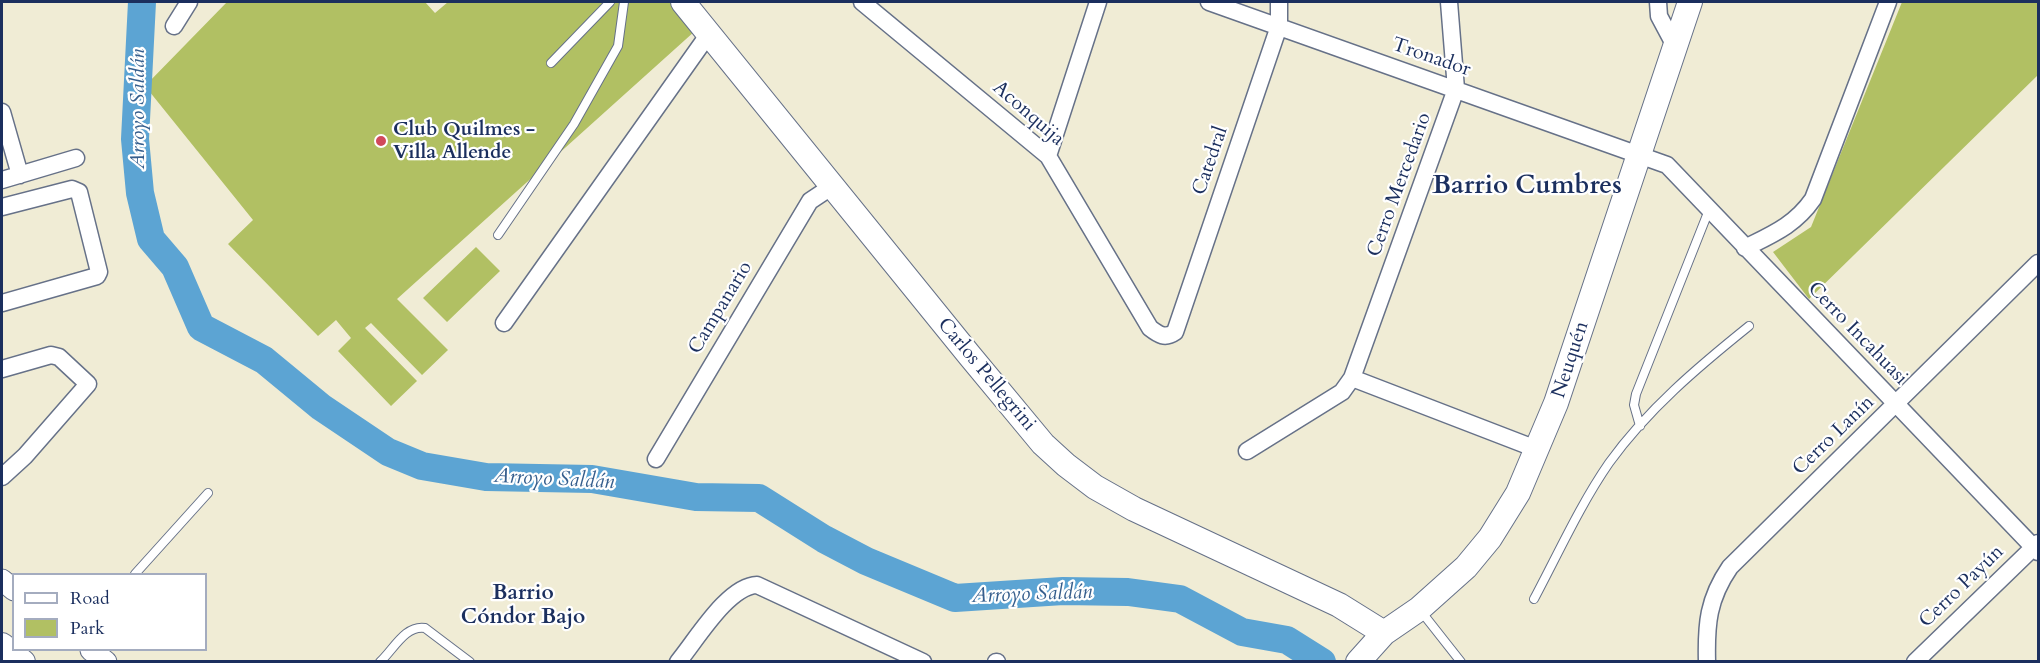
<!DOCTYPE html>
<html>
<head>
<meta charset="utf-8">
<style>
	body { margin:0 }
	#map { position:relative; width:2040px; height:663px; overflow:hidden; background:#f0ecd5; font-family:Cardo,serif }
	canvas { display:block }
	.frame { position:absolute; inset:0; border:3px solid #1b2f5e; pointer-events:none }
	.legend { position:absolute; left:12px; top:573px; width:195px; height:78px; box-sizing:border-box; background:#fff; border:2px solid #a4acbf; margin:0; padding:8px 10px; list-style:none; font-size:18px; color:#1b2f5e }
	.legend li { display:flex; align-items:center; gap:12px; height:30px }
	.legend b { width:30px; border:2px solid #a4acbf }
</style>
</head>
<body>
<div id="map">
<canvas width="2040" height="663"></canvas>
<div class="frame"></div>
<ul class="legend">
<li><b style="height:8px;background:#fff"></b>Road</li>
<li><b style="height:16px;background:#b1c063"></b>Park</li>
</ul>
</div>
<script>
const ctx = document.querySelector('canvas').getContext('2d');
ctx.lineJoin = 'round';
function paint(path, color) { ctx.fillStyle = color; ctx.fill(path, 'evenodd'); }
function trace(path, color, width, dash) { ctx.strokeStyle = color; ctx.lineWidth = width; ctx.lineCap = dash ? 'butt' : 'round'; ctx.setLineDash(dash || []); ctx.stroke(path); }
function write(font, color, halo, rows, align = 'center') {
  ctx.font = font + ' Cardo,serif'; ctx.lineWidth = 4.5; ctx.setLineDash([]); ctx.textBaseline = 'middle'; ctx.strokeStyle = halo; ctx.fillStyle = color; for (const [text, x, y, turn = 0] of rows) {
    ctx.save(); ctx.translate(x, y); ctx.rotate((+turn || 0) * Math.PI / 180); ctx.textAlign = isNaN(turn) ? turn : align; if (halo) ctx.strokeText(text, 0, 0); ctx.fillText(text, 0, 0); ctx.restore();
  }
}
const green = new Path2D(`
	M227,2H425L435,13L448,2H671L695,31L397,299L448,350L422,375L371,323L365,328L417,381L391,406L338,351L351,338L336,320L318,336L228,244L253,220L145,86Z
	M1902,2H2038V75L1809,299L1773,252L1811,227Z
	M476,247L500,271L447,322L423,298Z`);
const river = new Path2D(`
	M142,2L135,139L140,193L151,239L175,267L201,327L264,360L321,407L388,452L422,466L486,477L592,479L696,497L759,498L824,539L866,561L955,598L1063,591L1128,592L1180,599L1242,632L1287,640L1322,662`);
const service = new Path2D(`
	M551,63L610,2
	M498,235L574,124L618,46L624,2
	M1640,426L1634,405L1636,394L1709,210
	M135,574L208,493
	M1534,599C1558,554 1580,505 1609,463C1648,409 1698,367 1749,326
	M1420,610L1461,662
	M380,662C394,649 405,625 425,628L470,662`);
const minor = new Path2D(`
	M862,2L1048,156L1150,328C1159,335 1165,339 1175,332L1279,26V2
	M1209,2L1667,165L2038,552
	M1658,2L1659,16L1675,46
	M174,26L189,2
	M2,112L20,175
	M1048,156L1098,2
	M2,180L76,158
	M2,207L72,189L79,192L99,272L97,276L2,303
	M1745,248C1773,234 1795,225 1813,199L1888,2
	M504,323L708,35
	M2,369L51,355L59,357L88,384L25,456L2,477
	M1352,378L1539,450
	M1247,451L1342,392L1352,378L1456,89L1449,2
	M656,459L810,201L831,187
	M678,662C697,639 728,586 757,585L923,662
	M996,662H997
	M1707,662C1706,624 1708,599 1730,567L2038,263
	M1915,662L2038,543`);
const tertiary = new Path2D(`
	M2,580L14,590
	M91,650L106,662`);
const secondary = new Path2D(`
	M683,2L970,356L1043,444L1066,465L1095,487L1134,509L1339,605L1384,633
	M2,645L23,662
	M1358,662L1384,633L1419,609L1466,567L1490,538L1518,493L1556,403L1690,2`);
const markers = [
	[381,141,6,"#d1495b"]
];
const streetNames = [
	["Tronador",1431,58,19],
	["Aconquija",1028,114,41],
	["Catedral",1211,161,-71],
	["Cerro Mercedario",1400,185,-70],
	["Campanario",721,308,-59],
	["Cerro Incahuasi",1857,334,46],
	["Neuquén",1571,360,-72],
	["Carlos Pellegrini",986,375,50],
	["Cerro Lanín",1834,436,-44],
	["Cerro Payún",1962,587,-44]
];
const poiNames = [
	["Club Quilmes -",393,130],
	["Villa Allende",393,153]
];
const waterNames = [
	["Arroyo Saldán",139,109,-90],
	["Arroyo Saldán",554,480,3],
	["Arroyo Saldán",1032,595,-2]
];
const neighbourhoodNames = [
	["Barrio",523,594],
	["Cóndor Bajo",523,618]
];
const districtNames = [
	["Barrio Cumbres",1527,187]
];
paint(green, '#b1c063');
trace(river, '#5ca4d3', 28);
trace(service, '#667188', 10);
trace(minor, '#667188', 19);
trace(tertiary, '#667188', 23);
trace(secondary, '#667188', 26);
trace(service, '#fff', 8);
trace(minor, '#fff', 16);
trace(tertiary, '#fff', 21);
trace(secondary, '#fff', 24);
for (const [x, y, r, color] of markers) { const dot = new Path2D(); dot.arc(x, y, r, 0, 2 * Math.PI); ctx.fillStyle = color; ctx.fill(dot); trace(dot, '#fff', 2); }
write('20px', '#1b2f5e', '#fff', streetNames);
write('bold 20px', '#1b2f5e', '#fff', poiNames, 'left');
write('italic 21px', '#355e8d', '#fff', waterNames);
write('bold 21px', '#1b2f5e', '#fff', neighbourhoodNames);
write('bold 26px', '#1b2f5e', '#fff', districtNames);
</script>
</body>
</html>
